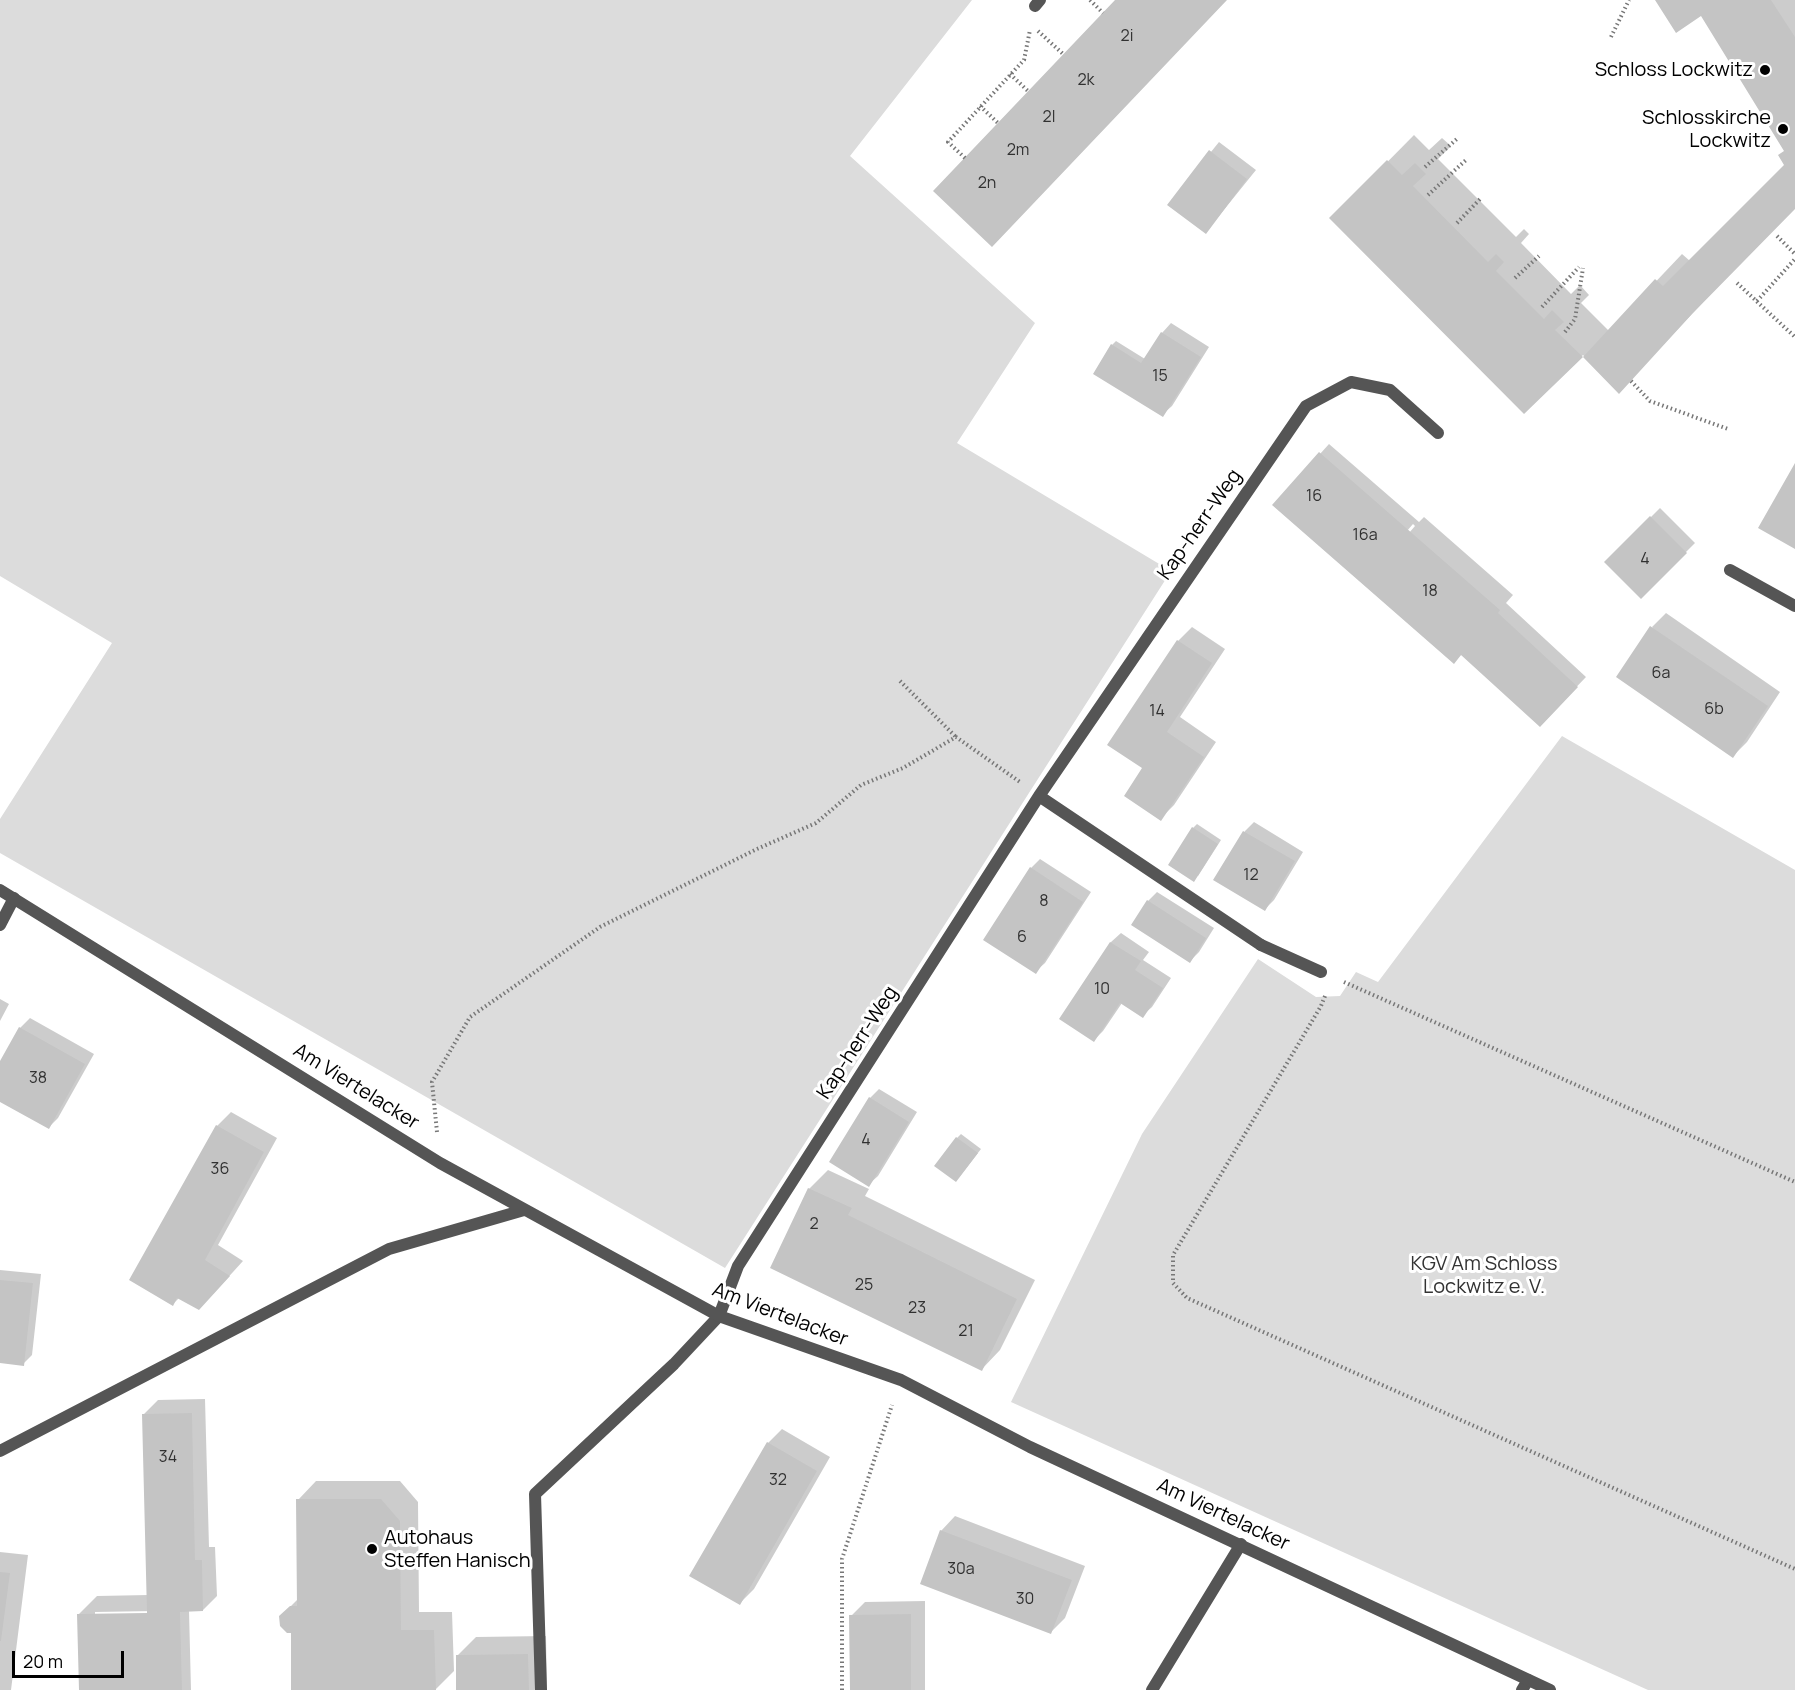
<!DOCTYPE html>
<html>
<head>
<meta charset="utf-8">
<style>
	body { margin:0 }
	#map { position:relative; width:1795px; height:1690px; overflow:hidden; background:#fff; font-family:Manrope,sans-serif }
	canvas { display:block }
	.scale { position:absolute; left:12px; top:1651px; width:112px; height:27px; box-sizing:border-box; border:3px solid #000; border-top:0; padding-left:8px; font-size:18px; line-height:21px; white-space:nowrap; color:#000; -webkit-text-stroke:4px #fff; paint-order:stroke }
</style>
</head>
<body>
<div id="map">
<canvas width="1795" height="1690"></canvas>
<div class="scale">20 m</div>
</div>
<script>
const ctx = document.querySelector('canvas').getContext('2d');
ctx.lineJoin = 'round';
function paint(path, color) { ctx.fillStyle = color; ctx.fill(path, 'evenodd'); }
function trace(path, color, width, dash) { ctx.strokeStyle = color; ctx.lineWidth = width; ctx.lineCap = dash ? 'butt' : 'round'; ctx.setLineDash(dash || []); ctx.stroke(path); }
function write(font, color, halo, rows, align = 'center') {
  ctx.font = font + ' Manrope,sans-serif'; ctx.lineWidth = 6; ctx.setLineDash([]); ctx.textBaseline = 'middle'; ctx.strokeStyle = halo; ctx.fillStyle = color; for (const [text, x, y, turn = 0] of rows) {
    ctx.save(); ctx.translate(x, y); ctx.rotate((+turn || 0) * Math.PI / 180); ctx.textAlign = isNaN(turn) ? turn : align; if (halo) ctx.strokeText(text, 0, 0); ctx.fillText(text, 0, 0); ctx.restore();
  }
}
const green = new Path2D(`
	M0,0H972L850,156L1035,323L957,443L1171,571L725,1268L0,853V819L112,643L0,576Z
	M1562,736L1795,870V1690H1648L1011,1402L1142,1134L1258,959L1316,997L1340,996L1356,972L1378,982Z`);
const shadow = new Path2D(`
	M1657,0H1795V207L1719,285L1619,392L1583,355L1524,412L1332,218L1414,135L1429,150L1442,138L1451,146L1438,159L1516,237L1524,229L1529,234L1521,243L1571,294L1580,285L1589,295L1581,303L1609,331L1682,254L1690,261L1786,165V150L1701,14Z
	M1219,142L1256,170L1206,232L1169,204Z
	M1171,323L1209,347L1172,406L1162,415L1112,345L1116,341L1145,359L1162,333Z
	M1329,444L1419,522L1424,517L1513,595L1506,603L1586,677L1540,725L1462,654L1454,661L1274,505ZM1413,524L1415,526L1372,576L1370,574Z
	M1660,508L1695,543L1641,597L1606,562Z
	M1666,613L1780,692L1747,742L1733,756L1652,627Z
	M1192,627L1225,649L1180,717L1216,742L1174,805L1160,819L1144,768L1110,744L1178,641Z
	M1254,822L1303,852L1274,900L1265,909L1215,880L1245,831Z
	M1197,824L1221,840L1198,876L1193,828Z
	M1040,859L1091,892L1045,963L1035,972L1031,868Z
	M1157,892L1214,928L1199,952L1190,961L1148,901Z
	M1121,933L1149,952L1143,960L1171,978L1152,1007L1142,1016L1122,1003L1103,1031L1094,1040L1061,1019L1111,942Z
	M0,999L9,1004L0,1021Z
	M30,1018L94,1054L58,1118L49,1127L0,1100V1064L20,1028Z
	M879,1089L917,1112L878,1176L868,1185L870,1098Z
	M231,1112L277,1138L218,1245L243,1261L213,1294L179,1298L173,1304L217,1126Z
	M961,1134L981,1149L960,1176L957,1138Z
	M828,1170L869,1189L865,1196L1035,1280L1000,1350L982,1369L809,1189Z
	M0,1270L41,1274L32,1355L23,1364L0,1362Z
	M205,1399L209,1547H215L217,1596L203,1610H189L191,1690H80L78,1615L97,1596L148,1595L143,1415L158,1400ZM154,1611V1614L95,1615V1612Z
	M782,1429L830,1457L754,1589L740,1603L768,1443Z
	M316,1481H400L418,1502L419,1612H452L454,1671L435,1690H293V1631L281,1616L299,1598L298,1500Z
	M955,1516L1085,1566L1065,1618L1051,1632L941,1531Z
	M0,1552L28,1555L11,1690H0Z
	M925,1601V1690H851V1616L865,1602Z
	M546,1636L547,1690H458L457,1656L476,1637Z`);
const building = new Path2D(`
	M1115,0H1227L992,247L933,191Z
	M1655,0H1771L1795,37V209L1692,314L1619,394L1583,357L1524,414L1329,218L1387,160L1402,175L1415,163L1426,174L1413,186L1488,262L1496,254L1504,262L1496,271L1544,319L1552,310L1564,322L1555,330L1583,357L1655,279L1663,286L1784,165L1778,155L1784,151L1701,16L1676,33Z
	M1209,150L1247,179L1206,234L1167,205Z
	M1161,332L1201,357L1163,417L1093,374L1111,344L1141,363Z
	M1319,452L1500,610L1498,613L1578,687L1540,727L1461,655L1454,664L1272,505Z
	M1795,463V549L1758,528Z
	M1650,516L1687,553L1641,599L1604,562Z
	M1650,626L1768,706L1733,758L1616,677Z
	M1177,640L1212,663L1167,732L1204,757L1161,821L1124,796L1142,768L1107,745Z
	M1192,827L1218,844L1194,882L1168,865Z
	M1243,831L1295,861L1265,911L1213,880Z
	M1030,867L1083,902L1036,974L983,940Z
	M1147,900L1206,938L1190,963L1131,925Z
	M1110,942L1141,961L1135,970L1163,988L1143,1018L1120,1003L1094,1042L1059,1019Z
	M19,1027L85,1064L49,1129L0,1102V1061Z
	M869,1097L909,1122L869,1187L829,1162Z
	M216,1125L264,1152L205,1260L230,1276L199,1310L177,1298L173,1306L129,1280Z
	M956,1137L978,1153L956,1182L934,1166Z
	M808,1188L852,1208L848,1215L1017,1299L982,1371L770,1268Z
	M0,1280L33,1283L24,1366L0,1363Z
	M192,1413L195,1560H202L203,1611L180,1612L182,1690H79L77,1614L147,1613L142,1414Z
	M767,1442L817,1471L740,1605L689,1576Z
	M296,1499H381L400,1521L401,1630H434L436,1690H291V1633H287L280,1626L279,1616L290,1606H297Z
	M940,1530L1072,1580L1051,1634L920,1584Z
	M0,1572L10,1573L1,1641H0Z
	M911,1614V1690H850L849,1615Z
	M528,1654L529,1690H456V1655Z`);
const path = new Path2D(`
	M1090,0L1103,13
	M1038,31L1063,54
	M1611,37L1629,0
	M1010,74L1028,91
	M980,106L998,123
	M965,158L948,142L1024,60L1030,30
	M1425,167L1458,138
	M1428,195L1467,159
	M1457,223L1481,198
	M1777,236L1795,254
	M1515,278L1539,256
	M1737,283L1795,337
	M1757,301L1795,259
	M1542,307L1579,267
	M1565,332L1575,319L1583,268
	M1631,381L1650,401L1728,429
	M900,681L956,737
	M1344,982L1795,1182
	M1325,996L1321,1006L1173,1255V1283L1187,1298L1795,1569
	M437,1132L432,1082L470,1017L600,927L757,849L816,823L861,785L903,768L956,737L1020,782
	M842,1690V1559L892,1405`);
const lane = new Path2D(`
	M1035,6L1040,0
	M1730,570L1795,606
	M0,925L14,898
	M1261,945L1321,972
	M541,1690L535,1494L674,1364L719,1316
	M1152,1690L1241,1544
	M1522,1690L1528,1680`);
const street = new Path2D(`
	M1039,796L1306,406L1351,382L1390,390L1438,433
	M0,890L440,1163L719,1316L901,1380L1030,1447L1550,1690
	M719,1316L738,1266L1039,796L1261,945
	M0,1451L389,1249L524,1210`);
const markers = [
	[1765,70,6,"#000"],
	[1783,129,6,"#000"],
	[372,1549,6,"#000"]
];
const numberNames = [
	["2i",1127,37],
	["2k",1086,81],
	["2l",1049,118],
	["2m",1018,151],
	["2n",987,184],
	["15",1160,377],
	["16",1314,497],
	["16a",1365,536],
	["4",1645,560],
	["18",1430,592],
	["6a",1661,674],
	["6b",1714,710],
	["14",1157,712],
	["12",1251,876],
	["8",1044,902],
	["6",1022,938],
	["10",1102,990],
	["38",38,1079],
	["4",866,1141],
	["36",220,1170],
	["2",814,1225],
	["25",864,1286],
	["23",917,1309],
	["21",966,1332],
	["34",168,1458],
	["32",778,1481],
	["30a",961,1570],
	["30",1025,1600]
];
const poiNames = [
	["Schloss Lockwitz",1753,70],
	["Schlosskirche",1771,118],
	["Lockwitz",1771,141],
	["Autohaus",384,1538,"left"],
	["Steffen Hanisch",384,1561,"left"]
];
const streetNames = [
	["Kap-herr-Weg",1200,525,-55],
	["Kap-herr-Weg",858,1043,-57],
	["Am Viertelacker",356,1087,32],
	["Am Viertelacker",780,1315,21],
	["Am Viertelacker",1223,1515,25]
];
const parkNames = [
	["KGV Am Schloss",1484,1264],
	["Lockwitz e. V.",1484,1287]
];
paint(green, '#dcdcdc');
paint(shadow, '#0003');
paint(building, '#c4c4c4');
trace(path, '#777', 4, [1.5, 3]);
trace(lane, '#555', 12);
trace(street, '#555', 12);
for (const [x, y, r, color] of markers) { const dot = new Path2D(); dot.arc(x, y, r, 0, 2 * Math.PI); ctx.fillStyle = color; ctx.fill(dot); trace(dot, '#fff', 2); }
write('16px', '#313131', null, numberNames);
write('20px', '#000', '#fff', poiNames, 'right');
write('20px', '#000', '#fff', streetNames);
write('20px', '#333', '#fff', parkNames);
</script>
</body>
</html>
